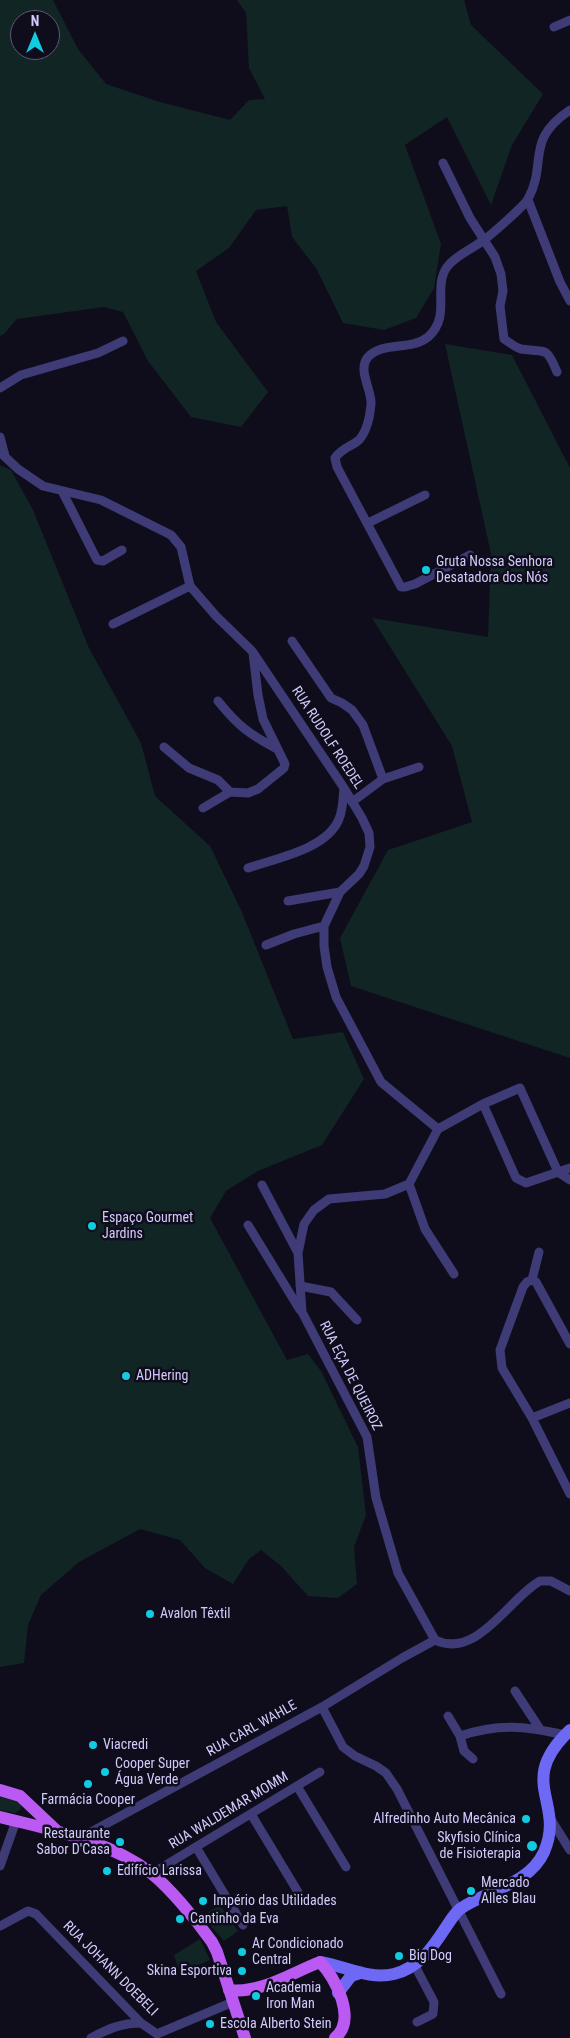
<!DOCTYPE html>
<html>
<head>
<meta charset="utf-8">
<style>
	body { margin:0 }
	#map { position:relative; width:570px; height:2038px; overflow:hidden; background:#0f0d1c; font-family:"Roboto Condensed",sans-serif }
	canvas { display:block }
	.north { position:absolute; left:10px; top:10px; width:50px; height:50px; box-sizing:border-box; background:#0f0d1c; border:1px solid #5d5975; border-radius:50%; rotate:0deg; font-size:14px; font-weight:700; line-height:20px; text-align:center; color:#d1cbfb }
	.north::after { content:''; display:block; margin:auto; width:18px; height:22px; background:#11cbe1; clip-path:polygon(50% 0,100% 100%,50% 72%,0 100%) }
</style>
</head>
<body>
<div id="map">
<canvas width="570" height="2038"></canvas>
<div class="north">N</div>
</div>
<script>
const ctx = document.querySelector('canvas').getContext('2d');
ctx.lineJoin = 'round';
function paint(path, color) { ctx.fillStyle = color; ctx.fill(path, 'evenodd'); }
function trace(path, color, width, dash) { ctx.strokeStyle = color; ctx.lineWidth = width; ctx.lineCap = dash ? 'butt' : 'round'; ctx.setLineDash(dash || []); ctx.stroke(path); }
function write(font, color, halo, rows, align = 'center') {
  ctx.font = font + ' "Roboto Condensed",sans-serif'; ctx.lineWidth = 5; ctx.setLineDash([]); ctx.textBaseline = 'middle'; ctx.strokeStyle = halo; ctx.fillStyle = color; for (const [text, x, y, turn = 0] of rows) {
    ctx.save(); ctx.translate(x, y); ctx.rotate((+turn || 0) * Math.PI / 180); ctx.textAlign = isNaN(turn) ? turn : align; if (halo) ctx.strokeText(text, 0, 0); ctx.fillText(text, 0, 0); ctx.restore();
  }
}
const green = new Path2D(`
	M0,0H53L78,49L106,84L160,102L230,120L249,100L265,99L249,68L246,13L237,0H464L471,25L543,94L512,145L491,205L447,117L405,145L441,244L434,288L416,318L384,330L343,323L316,268L292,237L287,206L256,210L229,248L196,271L216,322L268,392L241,427L191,417L148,361L123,312L104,307L17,319L4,334L0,336ZM20,20H50V50H20Z
	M445,344L512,355L570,468V1058L351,986L340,938L388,850L472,822L452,746L372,618L488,637L491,554Z
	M0,465L11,470L33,510L89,648L141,743L155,796L210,846L241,910L293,1039L343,1032L364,1079L322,1145L258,1171L226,1191L210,1218L287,1360L308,1354L321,1371L358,1447L366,1515L354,1547L357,1584L338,1598L308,1596L281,1566L261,1550L249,1559L233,1584L205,1568L180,1540L140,1529L79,1562L41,1595L28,1625L24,1663L0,1667Z
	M0,1795L22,1803L21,1809L15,1813L0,1810Z
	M220,1905L238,1931L224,1941L202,1916Z
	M200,1939L210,1960L180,1973L174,1955Z`);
const street = new Path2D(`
	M554,27L570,20
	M443,163L470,218L495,257L501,274L503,291L500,306L504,339C509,342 516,348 521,349C546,353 546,345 557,372
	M528,200L560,282L570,301
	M0,388L21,375L98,353L123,341
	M0,437L5,456
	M0,452L18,469L43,486L101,500L171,535L181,547L190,586L216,616L252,651L344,788L362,818L369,833L370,847L364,866L359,874L340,892L324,926V946L327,967L336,997L381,1082L438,1129
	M62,491L97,560L103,561L122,550
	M368,523L425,495
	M470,555L415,584L405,587H401L337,467L335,458C343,447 351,447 359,440C367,431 370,416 371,404C372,390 357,370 368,357C383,341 411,351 428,337C452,316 432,288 447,267C455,256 470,250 481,242C489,237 524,206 528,199C548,162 524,141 570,110
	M113,624L190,586
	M292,641L331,698L342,703L352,710L363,725L383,779
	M218,701C238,726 249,734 277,749
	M164,747L189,768L218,780L230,792
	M352,802L383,779L419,767
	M203,808L230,792L248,793L258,789L284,768L285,764L263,719L258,695L253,653
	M248,868C277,858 327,849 339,819C343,810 343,798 344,788
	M288,901L340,892
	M266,945L294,934L324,926
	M483,1104L516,1178L526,1183L570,1168
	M570,1180L558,1172L520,1088L483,1104L438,1129L409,1184L385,1194L329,1199L314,1210L304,1224L298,1253L302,1312L367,1437L376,1498L398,1573L435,1640C477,1660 509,1598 540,1581H551L570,1591
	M409,1184L425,1229L454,1274
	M262,1185L298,1253
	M248,1225L300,1310
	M539,1252L532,1280L527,1282L523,1287L500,1350L502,1368L532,1418L570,1494
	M532,1280L536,1282L570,1344
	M300,1286L331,1292L357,1320
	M532,1418L570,1403
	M515,1691L540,1729
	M322,1707L343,1747L355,1756L376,1766L386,1773L397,1789L501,1994
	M448,1716L460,1736C499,1723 525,1726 565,1735
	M460,1736L464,1751L473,1759
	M297,1786L346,1867
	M251,1814L298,1892
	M550,1818L570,1850
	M80,1838L322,1707L402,1658L435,1640
	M196,1847L243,1925
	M0,1866L16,1821
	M151,1874L320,1772
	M0,1926L28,1911L36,1914L141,2023L157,2034L233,2002
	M414,1964L434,2002L433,2014L417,2022
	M91,2038C108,2029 121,2023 141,2023`);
const secondary = new Path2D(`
	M320,1962C345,1966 369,1980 394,1974C419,1968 433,1947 446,1927C450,1921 455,1913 460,1909C487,1890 529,1885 544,1852C566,1802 515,1782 570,1730
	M338,1993L351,1976L360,1973`);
const primary = new Path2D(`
	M0,1790L20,1796L56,1830
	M0,1817C51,1830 108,1840 151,1873C171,1889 197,1921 212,1942L217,1952L245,2038
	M229,1990C261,1994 291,1973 320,1962C336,1978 357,2020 335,2038`);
const markers = [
	[426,570,5,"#11cbe1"],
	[92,1226,5,"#11cbe1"],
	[126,1376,5,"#11cbe1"],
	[150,1614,5,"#11cbe1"],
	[93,1745,5,"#11cbe1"],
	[105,1772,5,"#11cbe1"],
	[88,1784,5,"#11cbe1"],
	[526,1819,5,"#11cbe1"],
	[120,1842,5,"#11cbe1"],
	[532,1846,6,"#11cbe1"],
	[107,1871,5,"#11cbe1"],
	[471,1891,5,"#11cbe1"],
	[203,1901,5,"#11cbe1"],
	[180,1919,5,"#11cbe1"],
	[242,1952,5,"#11cbe1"],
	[399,1956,5,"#11cbe1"],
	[242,1971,5,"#11cbe1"],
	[256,1996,5,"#11cbe1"],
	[210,2024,5,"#11cbe1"]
];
const poiNames = [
	["Gruta Nossa Senhora",436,562],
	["Desatadora dos Nós",436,578],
	["Espaço Gourmet",102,1218],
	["Jardins",102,1234],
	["ADHering",136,1376],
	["Avalon Têxtil",160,1614],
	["Viacredi",103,1745],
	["Cooper Super",115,1764],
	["Água Verde",115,1780],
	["Farmácia Cooper",88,1800,"center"],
	["Alfredinho Auto Mecânica",516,1819,"right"],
	["Restaurante",110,1834,"right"],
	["Sabor D'Casa",110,1850,"right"],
	["Skyfisio Clínica",521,1838,"right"],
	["de Fisioterapia",521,1854,"right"],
	["Edifício Larissa",117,1871],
	["Mercado",481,1883],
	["Alles Blau",481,1899],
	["Império das Utilidades",213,1901],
	["Cantinho da Eva",190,1919],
	["Ar Condicionado",252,1944],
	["Central",252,1960],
	["Big Dog",409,1956],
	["Skina Esportiva",232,1971,"right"],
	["Academia",266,1988],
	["Iron Man",266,2004],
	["Escola Alberto Stein",220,2024]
];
const streetNames = [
	["RUA RUDOLF ROEDEL",327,738,57],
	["RUA EÇA DE QUEIROZ",350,1376,63],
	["RUA CARL WAHLE",252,1729,-29],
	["RUA WALDEMAR MOMM",229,1811,-31],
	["RUA JOHANN DOEBELI",110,1969,45]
];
paint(green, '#102524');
trace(street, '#3e3b77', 9);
trace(secondary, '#6e69f4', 12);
trace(primary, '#bb5af3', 12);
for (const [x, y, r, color] of markers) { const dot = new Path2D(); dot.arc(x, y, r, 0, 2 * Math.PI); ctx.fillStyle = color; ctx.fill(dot); trace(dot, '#0f0d1c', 2); }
write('14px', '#d1cbfb', '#0f0d1c', poiNames, 'left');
write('14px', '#d1cbfb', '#0f0d1c', streetNames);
</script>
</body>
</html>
